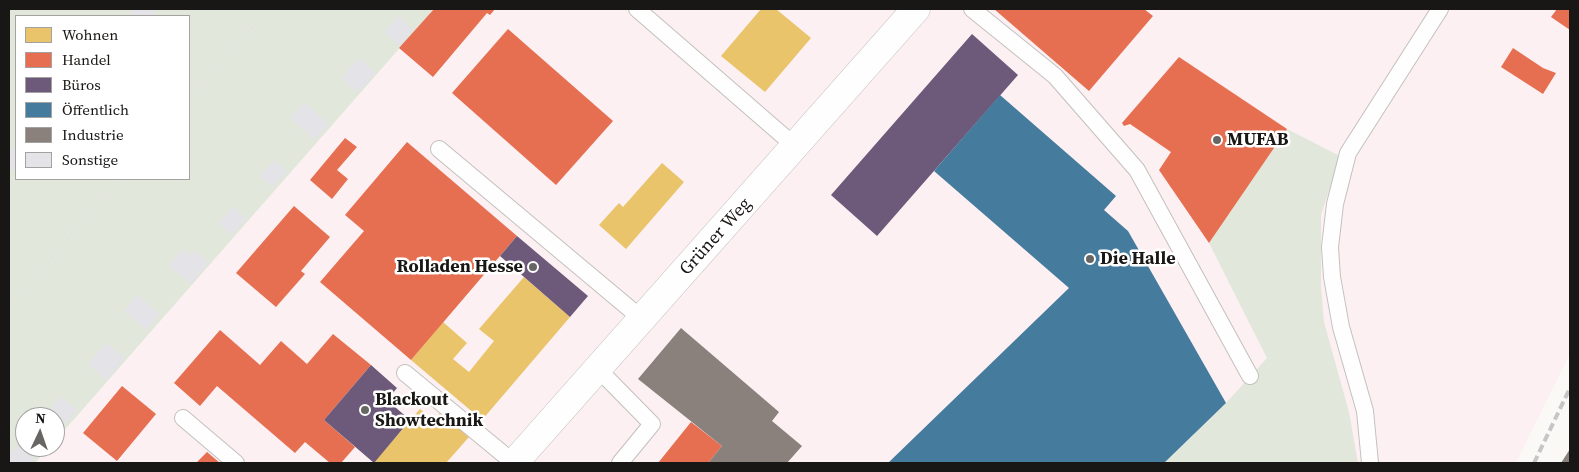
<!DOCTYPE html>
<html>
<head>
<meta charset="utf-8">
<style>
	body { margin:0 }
	#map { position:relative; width:1579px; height:472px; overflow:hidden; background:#fbf9f6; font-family:"Source Serif 4",serif }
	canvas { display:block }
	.frame { position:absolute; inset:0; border:10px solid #191715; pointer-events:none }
	.legend { position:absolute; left:15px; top:15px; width:175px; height:165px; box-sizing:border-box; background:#fff; border:1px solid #a3a2a1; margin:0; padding:6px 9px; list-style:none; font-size:15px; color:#191715 }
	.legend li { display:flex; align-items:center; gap:10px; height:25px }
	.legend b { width:25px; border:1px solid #a3a2a1 }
	.north { position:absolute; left:15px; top:407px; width:50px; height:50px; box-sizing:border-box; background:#fff; border:1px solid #a3a2a1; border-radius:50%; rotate:3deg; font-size:14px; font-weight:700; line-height:20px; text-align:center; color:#191715 }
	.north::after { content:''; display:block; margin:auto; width:18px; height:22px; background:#686664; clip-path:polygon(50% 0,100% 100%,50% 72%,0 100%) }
</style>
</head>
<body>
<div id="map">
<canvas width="1579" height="472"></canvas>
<div class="frame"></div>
<ul class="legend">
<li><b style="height:14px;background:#e9c46a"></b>Wohnen</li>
<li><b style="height:14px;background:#e76f51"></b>Handel</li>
<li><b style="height:14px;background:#6d597a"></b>Büros</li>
<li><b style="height:14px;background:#457b9d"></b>Öffentlich</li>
<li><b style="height:14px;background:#8a817c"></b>Industrie</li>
<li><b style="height:14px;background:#e4e3e7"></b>Sonstige</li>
</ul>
<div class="north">N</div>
</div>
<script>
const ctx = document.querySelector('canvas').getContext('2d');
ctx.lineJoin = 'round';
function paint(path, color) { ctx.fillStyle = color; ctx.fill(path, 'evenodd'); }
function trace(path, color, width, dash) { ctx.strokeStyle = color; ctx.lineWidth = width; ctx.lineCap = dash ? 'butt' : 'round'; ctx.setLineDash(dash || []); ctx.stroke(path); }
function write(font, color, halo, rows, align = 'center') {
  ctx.font = font + ' "Source Serif 4",serif'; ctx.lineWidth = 5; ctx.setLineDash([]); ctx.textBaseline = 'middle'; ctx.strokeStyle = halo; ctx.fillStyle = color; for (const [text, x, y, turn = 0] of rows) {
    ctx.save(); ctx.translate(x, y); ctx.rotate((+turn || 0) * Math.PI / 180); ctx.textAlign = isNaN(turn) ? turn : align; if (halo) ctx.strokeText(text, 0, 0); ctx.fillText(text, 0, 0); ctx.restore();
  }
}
const commercial = new Path2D(`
	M434,9H1570V354L1516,463H35L50,447H55V441Z`);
const green = new Path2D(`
	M9,9H434L55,441V417H25V447H50L35,463H9ZM16,16H189V179H16Z
	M1287,129L1340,156L1321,215V286L1324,322L1349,412L1358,463H1164L1226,403L1267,358L1209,243Z`);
const homes = new Path2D(`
	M761,9H776L811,38L765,92L721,56Z
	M662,163L684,182L626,249L599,225L619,203L623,207Z
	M524,277L570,317L482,420L411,360L443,322L467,343L453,359L469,372L494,341L479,329Z
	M420,409L433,421L441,412L469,437L446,463H373Z`);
const shops = new Path2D(`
	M434,9H495L490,15L487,13L433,77L399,48Z
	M994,9H1144L1153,16L1089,91Z
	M1557,9H1570V30L1551,17Z
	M508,29L613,121L556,185L452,93Z
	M1513,48L1543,68L1556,73L1543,94L1501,67Z
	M1179,57L1287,129L1209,243L1159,170L1171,152L1130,124L1124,126L1122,123Z
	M345,138L357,147L337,170L348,179L332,199L310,180Z
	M407,142L517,236L411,360L320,282L364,231L345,215Z
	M294,206L330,237L301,271L305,274L276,307L236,273Z
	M220,330L260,365L281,341L307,364L333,334L371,365L324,420L355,447L341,463H330L305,442L295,453L217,386L200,406L174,383Z
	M122,386L156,414L117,461L83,433Z
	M691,422L722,446L708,463H658Z
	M207,452L220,463H196Z`);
const offices = new Path2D(`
	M972,34L1018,75L877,236L831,195Z
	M517,236L588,296L570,317L500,256Z
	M371,365L397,388L387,400L410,420L374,463L324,420Z`);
const public = new Path2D(`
	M1000,95L1116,196L1104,210L1128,231L1226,403L1164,463H888L1069,288L934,171Z`);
const industry = new Path2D(`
	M681,328L779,412L772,421L802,446L787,463H708L722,446L638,379Z
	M1570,449V463H1561Z`);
const building = new Path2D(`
	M133,9H157L151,16H134L130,13Z
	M398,16L413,30L400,46L384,32Z
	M359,58L376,73L358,93L341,78Z
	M304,102L329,124L315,140L290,118Z
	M15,146L16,168L14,171L9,166V153Z
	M274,160L287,172L273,187L259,176Z
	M233,207L246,219L231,235L219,223Z
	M182,249L190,255L194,250L209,263L191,284L168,265Z
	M137,295L160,314L147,330L124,311Z
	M106,343L125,358L106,380L88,364Z
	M61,396L77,410L63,426L55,419V417H52L47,412Z
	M19,444L35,459L31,463H9V455Z`);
const path = new Path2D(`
	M189,100L268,9
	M9,307L120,179`);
const service = new Path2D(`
	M637,9L796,147
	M972,9L1055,76L1137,170L1250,376
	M439,149L642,319
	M598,369L652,424L620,463
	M405,373L514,463
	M183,418L236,463
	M1370,463L1365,411L1341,327L1332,277L1330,247L1335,204L1348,153L1440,9`);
const tertiary = new Path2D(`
	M514,463L916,9`);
const rail = new Path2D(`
	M1534,463L1570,388`);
const markers = [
	[1217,140,5,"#686664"],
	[1090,259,5,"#686664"],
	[533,267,5,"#686664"],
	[365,410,5,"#686664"]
];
const poiNames = [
	["MUFAB",1227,140],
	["Die Halle",1100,259],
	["Rolladen Hesse",523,267,"right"],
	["Blackout",375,400],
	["Showtechnik",375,421]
];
const streetNames = [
	["Grüner Weg",716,237,-48]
];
paint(commercial, '#fdf0f2');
paint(green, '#e1e7da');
paint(homes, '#e9c46a');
paint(shops, '#e76f51');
paint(offices, '#6d597a');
paint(public, '#457b9d');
paint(industry, '#8a817c');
paint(building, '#e4e3e7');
trace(service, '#c3c1be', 18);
trace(tertiary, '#c3c1be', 29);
trace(path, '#e2e1e0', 3, [1, 4]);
trace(service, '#fefefe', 16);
trace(tertiary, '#fefefe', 28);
trace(rail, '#c6c6c6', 4, [8, 4]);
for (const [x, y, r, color] of markers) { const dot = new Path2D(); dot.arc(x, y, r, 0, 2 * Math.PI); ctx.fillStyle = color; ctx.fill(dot); trace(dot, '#fff', 2); }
write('bold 18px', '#191715', '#fff', poiNames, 'left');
write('18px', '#191715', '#fff', streetNames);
</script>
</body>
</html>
